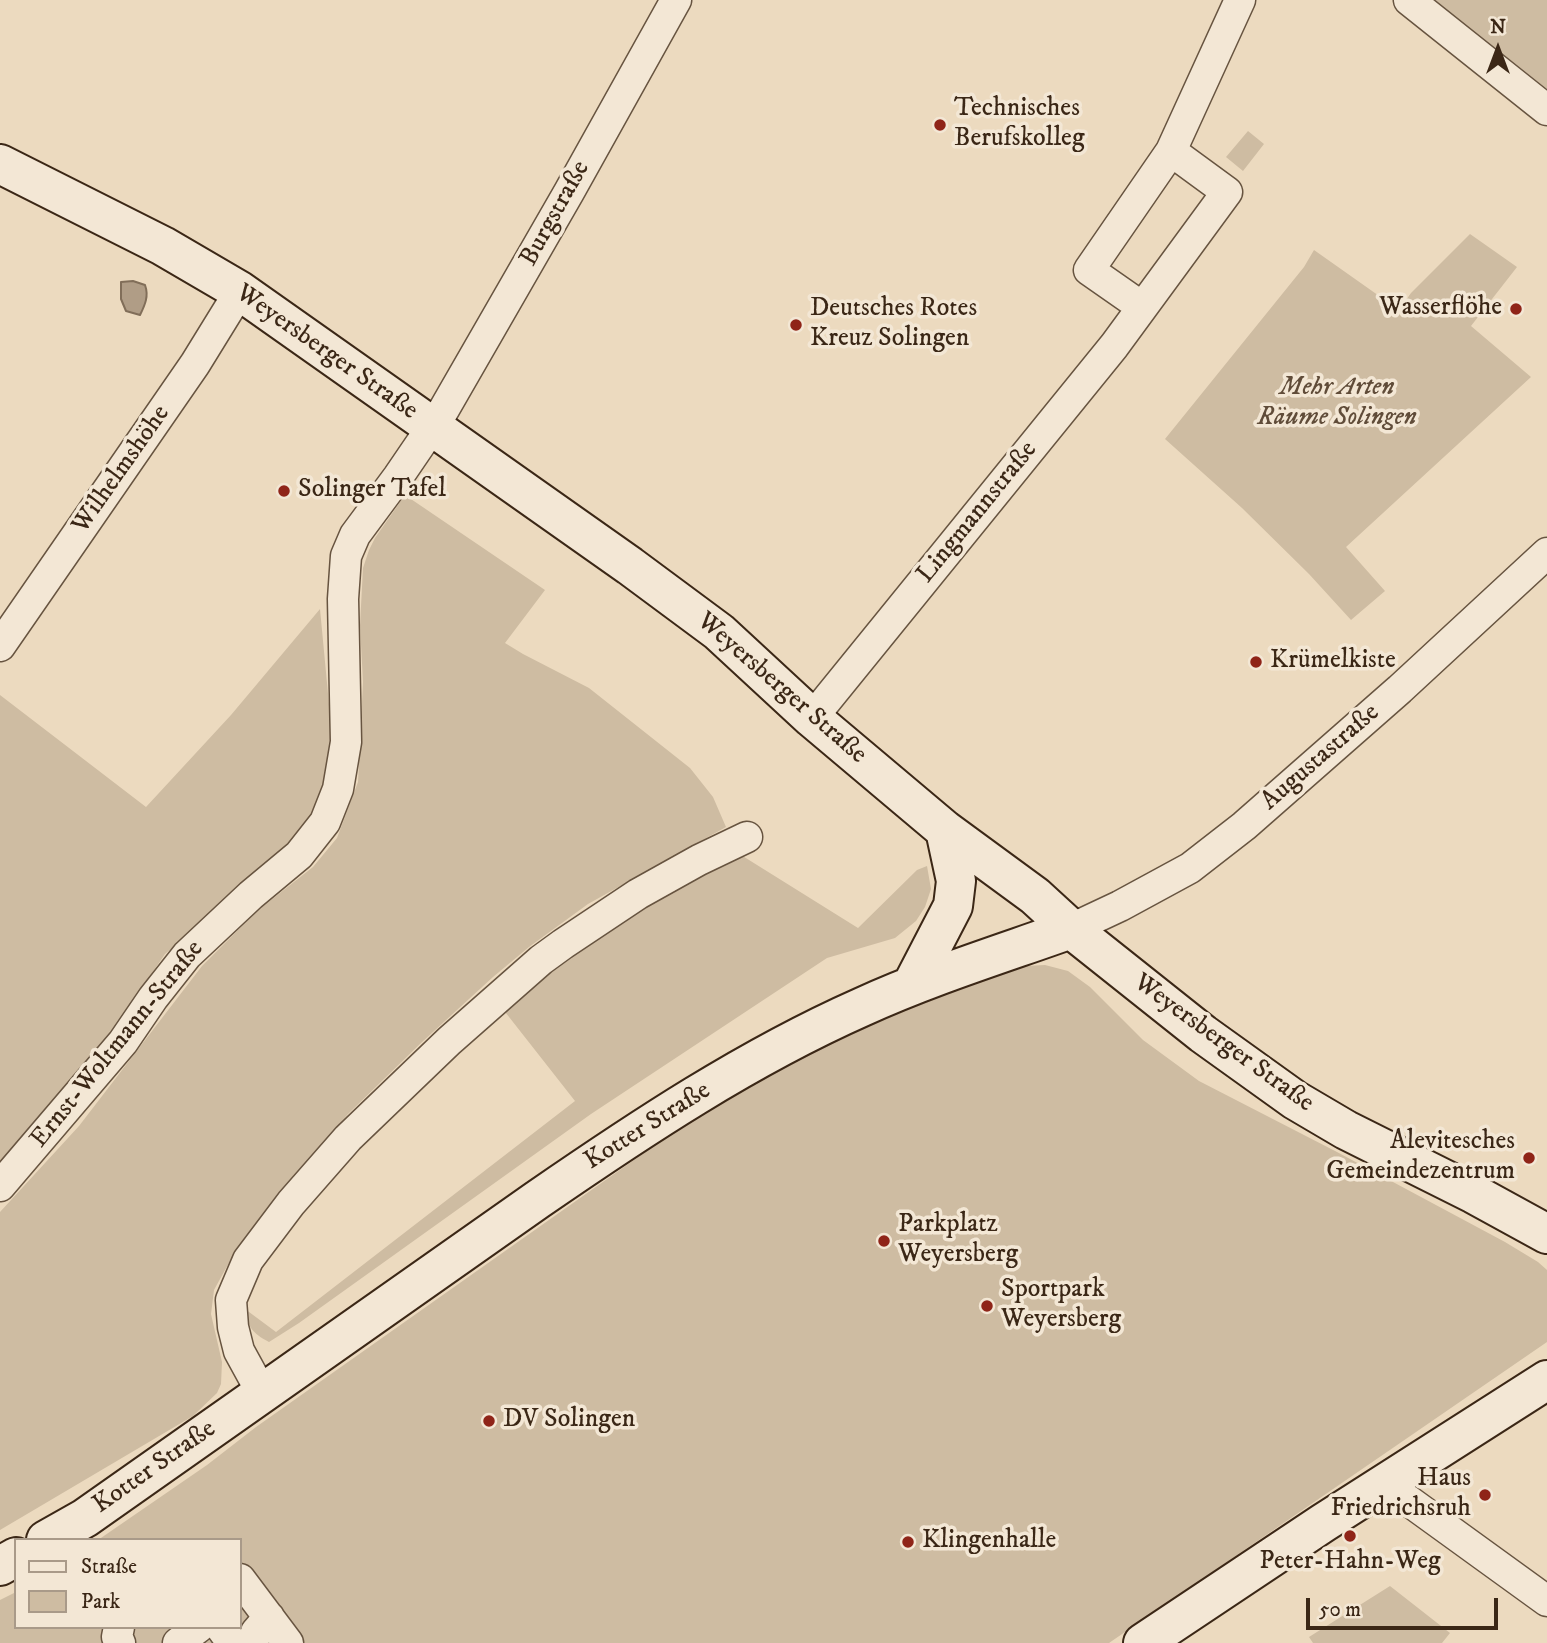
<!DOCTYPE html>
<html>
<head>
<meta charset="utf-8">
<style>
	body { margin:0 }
	#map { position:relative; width:1547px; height:1643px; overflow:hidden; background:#ecdabf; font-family:"IM FELL DW Pica",serif }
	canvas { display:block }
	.legend { position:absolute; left:14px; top:1538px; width:228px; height:91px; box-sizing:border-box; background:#f3e7d5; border:2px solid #a99a89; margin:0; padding:9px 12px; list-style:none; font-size:21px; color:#3b2716 }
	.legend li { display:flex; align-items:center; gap:14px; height:35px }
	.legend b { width:35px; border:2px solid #a99a89 }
	.north { position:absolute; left:1463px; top:14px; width:70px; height:70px; -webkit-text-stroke:5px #f3e7d5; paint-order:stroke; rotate:0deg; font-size:19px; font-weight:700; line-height:28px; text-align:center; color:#3b2716 }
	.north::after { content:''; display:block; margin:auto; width:24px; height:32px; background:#3b2716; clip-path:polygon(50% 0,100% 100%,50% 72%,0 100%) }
	.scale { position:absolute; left:1306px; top:1598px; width:192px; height:32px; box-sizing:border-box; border:4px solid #3b2716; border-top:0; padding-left:9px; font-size:21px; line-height:24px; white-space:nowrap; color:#3b2716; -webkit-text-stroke:5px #f3e7d5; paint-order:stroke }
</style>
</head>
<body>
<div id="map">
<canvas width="1547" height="1643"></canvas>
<ul class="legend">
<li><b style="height:9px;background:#f3e7d5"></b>Straße</li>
<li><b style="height:19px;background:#cebca2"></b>Park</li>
</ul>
<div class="north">N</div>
<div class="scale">50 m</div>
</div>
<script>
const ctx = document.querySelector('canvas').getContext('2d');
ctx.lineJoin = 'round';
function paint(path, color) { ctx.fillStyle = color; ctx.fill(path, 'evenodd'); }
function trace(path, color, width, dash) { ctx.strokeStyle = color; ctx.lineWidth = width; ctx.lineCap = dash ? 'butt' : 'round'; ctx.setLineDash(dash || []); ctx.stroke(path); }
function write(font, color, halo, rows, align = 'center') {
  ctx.font = font + ' "IM FELL DW Pica",serif'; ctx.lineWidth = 7; ctx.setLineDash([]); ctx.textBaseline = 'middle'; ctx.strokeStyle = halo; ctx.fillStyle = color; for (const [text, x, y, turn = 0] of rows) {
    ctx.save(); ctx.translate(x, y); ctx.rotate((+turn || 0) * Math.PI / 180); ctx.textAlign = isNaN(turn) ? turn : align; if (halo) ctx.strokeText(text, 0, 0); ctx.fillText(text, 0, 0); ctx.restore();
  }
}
const green = new Path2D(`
	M1430,0H1547V92Z
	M1248,131L1264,144L1243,171L1226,157Z
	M1470,234L1517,267L1471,326L1531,377L1346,547L1385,591L1351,620L1309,574L1242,508L1165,439L1304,267L1314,250L1399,310L1411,293Z
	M405,495L545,590L505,643L523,654L589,688L690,768L713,797L726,827L588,904L529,947L493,977L421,1043L348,1114L278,1193L236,1250L214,1290L211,1314L222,1362L221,1384L217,1393L193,1416L0,1530V1212L79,1126L202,966L257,911L313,867L337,838L358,782L363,682L360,625L363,568L369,550L375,538Z
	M320,609L332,736L327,788L301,833L252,879L165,954L103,1045L0,1166V695L146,807L231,715Z
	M741,855L858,928L917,870L927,866L931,889L925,907L916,921L895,938L827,958L591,1114L299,1323L269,1342C252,1333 248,1327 245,1309L276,1332L575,1101L502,1008L555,961L657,895Z
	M1045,965L1068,971L1090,987L1143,1040L1199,1081L1337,1152L1505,1242L1538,1262L1547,1270V1342L1109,1643H0V1600L16,1592V1627H240V1540H98L207,1465L256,1427L733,1090L881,1016L999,972L1025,966Z
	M1390,1586L1450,1633L1442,1643H1313L1309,1637Z`);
const water = new Path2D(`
	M133,281L145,285C149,296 145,305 140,315L126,311L121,299V282Z`);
const street = new Path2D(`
	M1409,0L1547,110
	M1171,151L1240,0
	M0,646L195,364L240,291
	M812,718L1114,346L1227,192L1171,151L1089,270L1142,307
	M1071,929L1120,906L1190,868L1244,826L1400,689L1547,553
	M0,1186L123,1042L153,998L187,955L251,895L299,855L325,822L338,789L346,742L343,599L346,556L355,535L398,477L443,411L569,192L676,0
	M262,1393L239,1351L233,1327L231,1300L248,1260L291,1203L348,1138L449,1041L541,960L563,944L638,894L699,860L747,837
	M1384,1483L1547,1601
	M240,1579L288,1643
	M119,1627L117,1637L120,1643
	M222,1629L232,1643
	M178,1643L199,1627
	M253,1643L256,1632L269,1617`);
const secondary = new Path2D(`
	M0,164L163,246L240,291L630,566L719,632L812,718L945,830L1035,896L1071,929L1203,1034L1295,1100L1346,1130L1474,1194L1547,1234
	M912,985L953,906L956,881L945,830
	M46,1540L85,1518L537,1200C640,1129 747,1058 862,1007C930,976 1001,954 1071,929
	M0,1566L16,1557
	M1143,1643L1323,1523L1547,1380`);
const markers = [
	[940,125,7,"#8f2418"],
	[1516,309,7,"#8f2418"],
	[796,325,7,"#8f2418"],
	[284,491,7,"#8f2418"],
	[1256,662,7,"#8f2418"],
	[1529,1158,7,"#8f2418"],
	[884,1241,7,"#8f2418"],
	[987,1306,7,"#8f2418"],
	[489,1421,7,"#8f2418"],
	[1485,1495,7,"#8f2418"],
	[1350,1536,7,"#8f2418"],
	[908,1542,7,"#8f2418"]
];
const poiNames = [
	["Technisches",954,110],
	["Berufskolleg",954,140],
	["Wasserflöhe",1502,309,"right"],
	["Deutsches Rotes",810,310],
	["Kreuz Solingen",810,340],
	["Solinger Tafel",298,491],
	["Krümelkiste",1270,662],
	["Alevitesches",1515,1143,"right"],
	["Gemeindezentrum",1515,1173,"right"],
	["Parkplatz",898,1226],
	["Weyersberg",898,1256],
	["Sportpark",1001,1291],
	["Weyersberg",1001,1321],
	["DV Solingen",503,1421],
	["Haus",1471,1480,"right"],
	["Friedrichsruh",1471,1510,"right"],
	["Klingenhalle",922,1542],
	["Peter-Hahn-Weg",1350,1563,"center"]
];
const streetNames = [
	["Burgstraße",556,214,-61],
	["Weyersberger Straße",326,353,35],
	["Wilhelmshöhe",122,470,-55],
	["Lingmannstraße",978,513,-51],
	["Weyersberger Straße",781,689,41],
	["Augustastraße",1321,758,-41],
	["Weyersberger Straße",1223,1044,36],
	["Ernst-Woltmann-Straße",118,1045,-51],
	["Kotter Straße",648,1127,-32],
	["Kotter Straße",155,1468,-35]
];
const parkNames = [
	["Mehr Arten",1337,389],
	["Räume Solingen",1337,419]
];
paint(green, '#cebca2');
paint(water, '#b09d86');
trace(water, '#816e59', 2);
trace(street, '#675440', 33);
trace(secondary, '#3b2716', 42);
trace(street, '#f3e7d5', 30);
trace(secondary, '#f3e7d5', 38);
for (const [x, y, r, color] of markers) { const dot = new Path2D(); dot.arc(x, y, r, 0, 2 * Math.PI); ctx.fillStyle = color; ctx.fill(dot); trace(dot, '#f3e7d5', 2.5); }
write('26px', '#3b2716', '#f3e7d5', poiNames, 'left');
write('26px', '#3b2716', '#f3e7d5', streetNames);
write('italic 26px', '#604c39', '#f3e7d5', parkNames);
</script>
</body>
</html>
